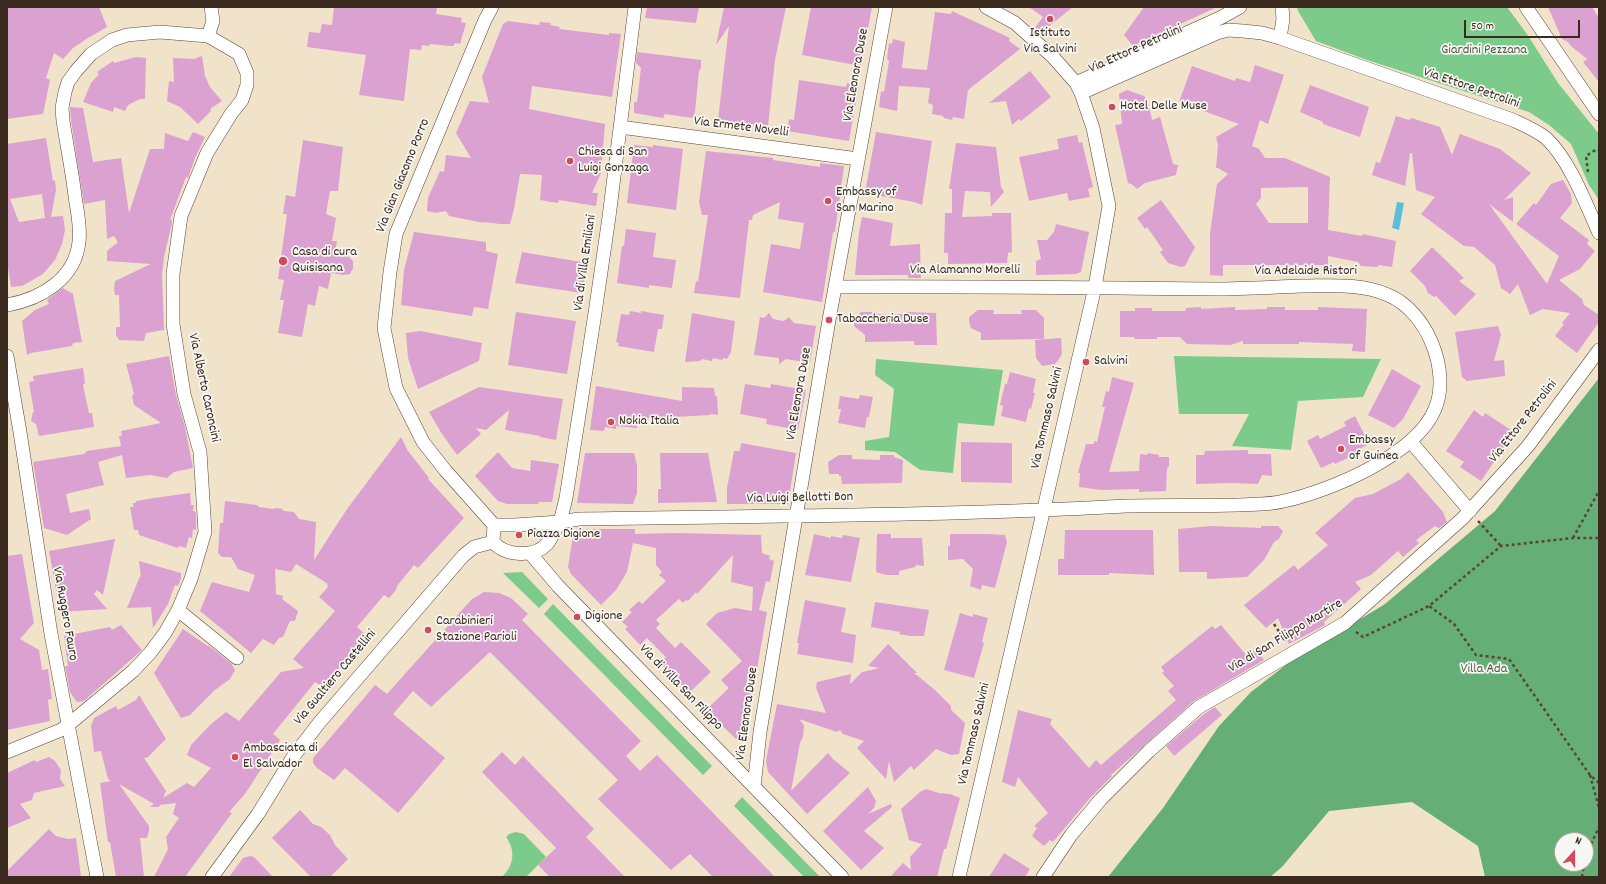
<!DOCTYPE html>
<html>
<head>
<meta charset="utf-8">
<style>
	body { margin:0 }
	#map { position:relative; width:1606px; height:884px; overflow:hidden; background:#f1e3ca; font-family:Dekko,sans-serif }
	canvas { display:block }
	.frame { position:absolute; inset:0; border:8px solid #3b2a1e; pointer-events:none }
	.north { position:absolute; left:1554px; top:832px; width:40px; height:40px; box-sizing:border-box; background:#f6f6f2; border:1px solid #aba49d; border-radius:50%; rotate:21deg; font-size:11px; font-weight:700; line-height:16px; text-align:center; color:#3b2a1e }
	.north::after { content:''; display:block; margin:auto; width:14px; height:18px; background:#d1495b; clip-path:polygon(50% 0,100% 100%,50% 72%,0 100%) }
	.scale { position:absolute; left:1464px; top:20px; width:116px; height:18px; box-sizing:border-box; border:2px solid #3b2a1e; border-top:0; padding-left:5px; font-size:12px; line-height:14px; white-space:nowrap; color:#3b2a1e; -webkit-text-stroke:3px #f6f6f2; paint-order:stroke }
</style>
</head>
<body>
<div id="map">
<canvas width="1606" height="884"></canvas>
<div class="frame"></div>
<div class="north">N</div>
<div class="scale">50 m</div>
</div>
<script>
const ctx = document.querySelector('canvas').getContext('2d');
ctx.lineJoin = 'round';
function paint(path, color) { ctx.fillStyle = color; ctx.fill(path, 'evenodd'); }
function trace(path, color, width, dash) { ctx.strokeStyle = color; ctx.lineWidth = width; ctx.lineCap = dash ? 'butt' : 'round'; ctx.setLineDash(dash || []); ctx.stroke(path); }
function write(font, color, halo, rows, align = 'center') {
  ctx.font = font + ' Dekko,sans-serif'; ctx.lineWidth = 3.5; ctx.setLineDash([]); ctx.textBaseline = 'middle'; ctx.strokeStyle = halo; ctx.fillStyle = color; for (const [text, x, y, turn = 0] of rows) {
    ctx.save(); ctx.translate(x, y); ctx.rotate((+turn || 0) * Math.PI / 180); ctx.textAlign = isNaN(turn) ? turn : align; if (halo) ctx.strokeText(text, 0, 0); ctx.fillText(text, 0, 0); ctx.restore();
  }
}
const green = new Path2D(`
	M1297,7H1507L1527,34L1558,83L1599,134V200L1589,185L1571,144L1549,125L1529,112L1367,60L1316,41L1298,11Z
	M1174,356L1381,359L1363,397L1298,401L1291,450L1232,446L1249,414H1179Z
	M876,359L1003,370L994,426L958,423L953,473L920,470L895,452L865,450V441L889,437L894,389L875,375Z
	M522,572L548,599L539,608L503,573Z
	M553,604L712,766L703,775L544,614Z
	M742,797L820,877H804L734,806Z
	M516,832L524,834L546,857L526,877H502C514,865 516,851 506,837L509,834Z`);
const forest = new Path2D(`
	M1599,378V877H1485L1478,846L1412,802L1329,811L1282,867L1270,877H1108L1163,808L1219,726L1251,692L1287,664L1385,604L1495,511ZM1562,840H1586V864H1562Z`);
const water = new Path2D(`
	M1397,202L1404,203L1399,230L1392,228Z`);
const building = new Path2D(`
	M7,7H99L107,27L88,38L73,48L63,59L54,53L46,78L50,80L43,114L7,119Z
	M334,7H437L436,14L462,18L461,22L466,23L460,44L455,43L453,46H450L430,44L429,46L422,45L421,50L410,49L404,101L359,95L366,55L307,47L309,32L320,33L322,24L332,25Z
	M647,7H699L696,23L645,18Z
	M724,7H786L775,60L768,126L718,120L729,26L716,45Z
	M811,7H872L861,66L802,55Z
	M1029,7H1073L1039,34L1034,29L1043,17Z
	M1144,7H1217L1133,46L1124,35Z
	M1548,7H1592L1599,18V82L1583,62L1587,59L1571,46L1568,42L1562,39Z
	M952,11L1010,38L1009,41L1020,49L968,90L964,119L953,117L952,120L944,118L943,116L932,114L933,105L928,103L930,88L899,86L897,111L879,107L881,91L884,92L889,61L887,59L889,43L892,44L893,39L905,42L902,68L927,70L935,12L951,14Z
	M508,21L539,25L540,22L551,23L550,25L560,27L559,29L609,35V33L621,34L612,97L532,86L529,109L605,124L601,173L592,193H598L596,206L559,200L558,203L540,200L542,175L520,174L514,209L510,224H500L483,222L484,223L449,216L446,211L436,213L427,211L428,198L440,171L444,172L446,155L471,158L456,133L470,101L489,103L482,77L503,24Z
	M637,52L701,60V68L699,71L695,112L693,118L665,114L663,118L634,113V102H637L641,68L636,63Z
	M202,56L205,76L210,87L222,101L210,109L211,111L198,124L180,107L167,101L169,81L174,82L173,58L194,59Z
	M136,57L146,58L145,99H140L128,105L125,111L114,107L113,112L83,102L91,83L99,74L97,72L113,61L114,63Z
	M1255,65L1284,75L1268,124L1260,120L1252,146L1259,149L1265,158H1285L1330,177L1328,230L1362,236L1363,234L1396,241L1392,267L1379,265L1377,267L1361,266L1358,262L1328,256V265H1223V276L1210,275V233L1217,184L1228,174L1218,168H1216L1218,145L1216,137L1239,124L1179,102L1192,66L1235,81L1236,78L1250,82ZM1308,187V223H1269L1256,204L1261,198V188Z
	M1030,71L1051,97L1021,121L1019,119L1012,125L1006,101L989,103Z
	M799,80L846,87L847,83L859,85L849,141L787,131L789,119L794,120Z
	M1310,85L1369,107L1360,137L1323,124V122L1300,112Z
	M1127,90L1144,96L1148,101L1152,120L1160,117L1173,164L1178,165L1176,175L1145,183L1137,189L1133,185L1128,183L1115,125L1122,124L1119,94Z
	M70,107L83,108L93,162L121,158L129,213L150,149H164L165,133L188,141L193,132L205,137L195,158L188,178L186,177L170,220H172V223L164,257L162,275L164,330L146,333L144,341L119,340L116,335V327H120L119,295H115L114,290L115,281L151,264L107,261V251L118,242L114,236L107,239L105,200L84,204L71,120Z
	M1396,116L1409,120L1411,118L1440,127L1452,155L1460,134L1500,149L1531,173L1504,200L1513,197V222L1489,204L1547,284L1559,256L1516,224L1534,203L1536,205L1551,184L1563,180L1571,194L1572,203L1560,218L1589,240L1587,244L1595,251L1580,269L1559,280L1582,299L1584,305L1599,315V322L1577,353L1555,336L1564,324L1562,323L1570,313L1543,309L1530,315L1518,284L1510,294L1501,288L1495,265L1474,247L1464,246L1421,214L1435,197L1416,190L1412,153H1410L1405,186L1372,175L1376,162L1380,163Z
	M876,132L932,141L922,205L914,202L865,193Z
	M1077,135L1079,143L1082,142L1093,187L1088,189L1090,197L1069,201L1067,193L1029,201L1019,157L1059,149L1057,139Z
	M46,138L53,181L55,180L56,190L51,217L63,216L65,230L62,244L55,260L43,274L22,286L11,287L7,261V144ZM42,194L45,218L19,222L10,199Z
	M303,140L343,147L338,191H330L326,214L336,218L332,241H337L335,253L349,257L353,261V268L350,274L343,275L331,273L328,289L319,286L315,306L308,304L302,337L278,333L284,300H280L284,280L278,279L287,214H283L286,195L295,197Z
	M956,143L996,147L1001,187L1004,192L991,207L990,192L965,191L962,217L992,216V213H1011L1012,252L1008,253L1007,263L948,264V253H944L945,213H952V189H949Z
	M634,145L653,147V145L683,149L676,210L627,203Z
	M706,151L773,158V160L820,167V163L844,166L835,232H833L822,302L763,292L771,244L800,249L804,223L778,219L780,202L753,215L752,220H749L740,298L694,293L696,281L698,282L708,215H702L699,202Z
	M1161,200L1195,247L1185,266L1181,267L1168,263L1160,252L1163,250L1147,227L1145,229L1137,218Z
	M862,217L893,223L890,246L920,244L921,278H908V275H855L859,232Z
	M1056,224L1089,232L1081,272L1076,274L1036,275V261L1041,259L1037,240H1047L1054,232Z
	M626,229L656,233L653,257L676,260L672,288L649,285V288L617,283L622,246H624Z
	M414,232L486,242V251L498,254L488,309L474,307L472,316L401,305L404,270Z
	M1432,247L1464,278L1459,281L1476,294L1455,316L1436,296L1434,297L1428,293L1425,286L1410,271Z
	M522,252L587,263L582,293L515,283Z
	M63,288L73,294L82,342L73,343L72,346L31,353L27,355L22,321L35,310L49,304L47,300Z
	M1201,307V309L1235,307V310L1267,309V307H1285V310H1318V307L1367,309L1365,352L1352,351L1353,344L1299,342V344H1243V341L1230,345L1187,344L1180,337H1157V339H1135L1134,337H1120V311H1135V308H1152V311H1185L1186,308Z
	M978,310H994L993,314H1022L1021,310H1036L1044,318V339L981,340V333L971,328L969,322V317Z
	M630,311L641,313V311L664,315L662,329H658L654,352L618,346L619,343L616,342L621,314L629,315Z
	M516,312L576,321L567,374L508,365Z
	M861,312H877V314H906V312L936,313L937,345H914V341L865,342V335L854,326V319Z
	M692,313L735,321L731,352L727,359L723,358L722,360L713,358L712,361L702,359L700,361L685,362Z
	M769,313L773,319L784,321L789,317L794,323L816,326L810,363L786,359L779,364V358L754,355L760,317L764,318Z
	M1498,326L1501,335L1494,361L1504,360L1505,376L1467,381L1462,377L1455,332Z
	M420,331L482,343L479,361L418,389L408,358L406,333Z
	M1061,338L1062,354L1059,359L1055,364L1042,366L1036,358L1035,340Z
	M169,356L176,395L185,427L193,468L174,472L167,478L150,475L126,478L122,455L98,462L104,485L66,494L70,513L89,509L91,519L67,535L44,528L33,462L84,454L87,451L121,446L119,436H122L121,431L161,423L134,405L132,396L134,394L126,364Z
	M83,368L85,383L83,385L89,413H92L94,427L39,436L36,424L31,421L33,412H34L29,382L34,381L33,376Z
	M1392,369L1421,386L1403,419L1394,428L1368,415Z
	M1010,372L1036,379L1033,393H1035L1031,409L1029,408L1026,422L1001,416L1003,406L1000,405L1005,384H1007Z
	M1112,377L1134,383L1109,472L1139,471L1140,454L1147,455L1148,453L1159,455V457H1169V466L1167,469L1166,491L1139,492V489L1101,490L1079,487L1080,473H1078L1086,444H1094V441L1097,442L1105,407H1102L1106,391L1109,392Z
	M745,384L770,388L771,384L806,390L798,430L766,424L767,419L740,414Z
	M596,386L682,401V387L714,388L715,396H717L718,415L710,414V415L637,419V428L616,426V429L605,427L604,431L590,430Z
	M479,387L563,399L556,440L540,437V436L505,430L509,410L486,430L476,428L481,434L457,455L442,434L429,412Z
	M860,395L873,397L869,417H867L865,428L838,423L841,409H838L840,396L859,399Z
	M1474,410L1483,417L1485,413L1514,432L1481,481L1460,467L1464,462L1446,451Z
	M1355,416L1369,444L1359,449L1360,452L1335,464L1334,462L1321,468L1307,441L1318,435L1320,439L1346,426L1344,422Z
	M401,437L408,451L429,478L428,479L464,518L418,568L414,565L397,586L396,590L389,598L384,595L357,627L365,634L350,652L359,658L346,660L331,677L330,683L323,687L315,682L273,734L280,740L245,794L229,812L232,813L185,877H154L168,849L166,837L179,818L173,814L176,803L160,805L159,807H150L154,804L119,784L149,826V831L147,838H140L144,877H116L110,842H108L100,783L111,781L108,779L101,751L94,752L91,726L94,718L116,706L118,710L136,700L139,695L166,739L148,757L144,758L166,791L163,798L187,783L194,787L211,768L187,755L191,745L210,725L226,712L239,721L281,672L304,668L293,659L335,611L319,597L328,587L327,585L328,584L296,564L291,572L275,569L276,594L283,596L282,599L298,611L295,621H290L283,637L279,638L274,645L263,639L251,653L200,611L212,582L249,592L255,575L238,569L231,557H222L218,553L220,523H223L225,501L257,505L259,507L273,509L276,508L282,509L284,511L294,512L299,519L316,522L314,560L347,509Z
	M961,442L1012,443V483L961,482Z
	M741,443L796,453L788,504H727V488L734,451H740Z
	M1248,450V454H1271L1272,476L1262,475L1258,484L1232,483L1196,484V455H1204L1205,451Z
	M498,452L512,468L530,471L531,460L559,464L552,502H539L538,504H507L498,501L475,476Z
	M585,453H634L637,465V493L633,504L577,503Z
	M660,453H708L717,502L658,503V489H661Z
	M839,455H852V459L880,460V455H894V457L903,460L902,483L842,484L841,476H839V474H829L828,462Z
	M1408,472L1443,512L1447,522L1439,528L1435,526L1416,540L1419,543L1403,557L1398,551L1371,575L1355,582L1361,589L1324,622L1325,625L1289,644L1278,618L1266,628L1244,605L1294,565L1298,570L1328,545L1315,533L1355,498L1373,494L1401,479Z
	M190,493L191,505H194L193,511L196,512V530L193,529L192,538L189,537L186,548L179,546L178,548L139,535L138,530H134L130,507H133V503H136V501L154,498Z
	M1211,526L1261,528V526H1278L1283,531L1279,539L1274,542L1264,560L1247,577L1207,579V572H1179L1178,529Z
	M578,529H635V534L675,533L761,535L762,553L770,556L769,559L774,561L770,582L766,581L759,610L767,612L745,738L736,739L706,710L729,688L721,680L742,661L706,624L717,613L735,608L752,611L753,587L731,582L733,555L697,594L696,592L688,601L686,600L683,603L679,599L656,620L660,624L656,628L675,648L681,642L711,672L689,693L660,663L666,657L647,638L640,645L625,629L628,627L622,622L632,612L629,610L639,601L642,604L666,581L659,575L662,572L656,565V548L633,543L627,572L616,590L601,605L571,574L568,567L573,535Z
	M1065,530H1153L1154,575L1109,573V575H1058V559H1064Z
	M814,534L831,538V536L842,538L843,535L860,538L851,582L805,575Z
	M877,534H891V538H922L924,566L916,565L915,567L899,571V575H886L876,572Z
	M950,534H987L1005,535L1007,542L995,588L982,585L981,590L970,586L973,569L963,559L948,560V546H950Z
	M115,539L103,595L97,590L94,594L107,609L60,612L49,551Z
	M22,554L34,623L20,639L39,650L42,670L48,669L52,699L48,700L50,721L7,730V556Z
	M139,561L181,573V579L178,586L175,585L168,604L153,628L151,607L127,608L140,576L141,578Z
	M484,592L499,593L511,598L528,614L522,620L641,741L626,756L640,771L657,755L775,877H713L690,854L671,870L598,799L618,780L490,652L431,707L413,691L393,714L445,758L398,813L345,768L334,780L317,768L313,763V758L375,685L387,694L472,599Z
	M805,600L846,608L841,632L856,635L853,663L797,654L799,643H797Z
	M875,602L929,610L924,636H911L899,634L900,632L871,627Z
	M960,613L973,617V614L988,618L982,642L984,643L974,678L944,670Z
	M121,625L142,650L84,701L77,702L70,692L65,666H68L64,636L110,627L112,630Z
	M1221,625L1247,656L1256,649L1264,660L1194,701L1111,775L1112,776L1090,798L1053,842L1050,840L1044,846L1032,836L1037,828L1034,826L1048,813L1018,777L1015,787L1002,782L1018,710L1052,719L1050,724L1089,768L1096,760L1101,765L1176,700L1168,691L1174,686L1162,673L1164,671L1161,667L1212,626L1215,629Z
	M183,629L209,647L208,645L231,663L235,670L230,679L215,690L190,715L181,718L154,673Z
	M888,644L917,673H914L935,690L951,706V710L965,723L959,754L951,755L936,749L914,770L911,766L894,782L889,761L886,779L857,748L864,741L843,734L840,730L837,732L799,719L804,725L803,737L800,743L791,791L828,753L833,759L850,773L807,814L768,772L766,761L777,704L826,713L816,688L817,682L851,674L850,684L862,672L880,668L868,666Z
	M1215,707L1222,715L1174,756L1166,746L1204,714Z
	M502,752L515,765L523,756L594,829L586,837L625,877H550L538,865L556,848L482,772Z
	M49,757L55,761L61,770L60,779L65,786L34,793L32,800L20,804L31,818L7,828V773L35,760L36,762Z
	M868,787L876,801L874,808L868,814L891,804L892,807L864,831L884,848L861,870L823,831Z
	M926,789L939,793L950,794L960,798L946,849H944L937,877H890L903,863L911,870L910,857L922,844L909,840L901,809L920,792Z
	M300,810L313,824L321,827L330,835L335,845L348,859L330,877H311L272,838Z
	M49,829L56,836L68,839L76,838L81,877H7V871Z
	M1004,853L1030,869L1025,877H989Z
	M250,856L254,857L273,877H229L243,858Z`);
const path = new Path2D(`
	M1588,172L1586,156L1597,149L1599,150
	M1478,521L1501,546
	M1573,538L1599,491
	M1274,624L1286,642
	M1356,632L1363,637L1429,606
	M1590,775L1509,659L1476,655L1454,624L1429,606L1501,546L1573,538H1599
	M1599,783L1590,775L1599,808
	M1586,855L1599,827
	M1582,877L1584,864`);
const minor = new Path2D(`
	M492,7L485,20L396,234L390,272L384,328L396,388L423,442L445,470L494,525
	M635,7L609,217L595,313L566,498L560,522L579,519C761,516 944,516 1126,506C1163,505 1200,506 1237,505C1252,504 1269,505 1284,501C1330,491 1416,455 1435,409C1451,371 1427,311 1388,295C1361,283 1331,286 1302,286C1273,287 1244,289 1215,289C1088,288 962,286 835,287
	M1526,7L1599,114
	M208,36L213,21L211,7
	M1280,38L1283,19L1282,7
	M1076,83L1220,18L1240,7
	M1081,93L1217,33L1228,30L1243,31L1262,33L1280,38L1513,120C1524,125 1536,130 1546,138C1569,159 1586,204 1599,233
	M620,127L858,159
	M7,305C41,299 75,279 79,242C81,226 77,211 75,196C72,171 67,146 63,121L62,108L65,92L68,82L76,71L91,54L112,40L127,35L160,32L208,36L239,54L247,73V85L242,100L231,114L207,153L181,216L173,274V324L184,394L200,452L205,532L191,579L178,610L165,633L150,653L133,671L68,725L61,730L7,752
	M7,356L20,432L51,634L97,877
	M1411,442L1470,511
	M560,522C555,529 552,538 547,544C534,558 505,556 493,542L494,525H515Z
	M530,553L558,586L842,877
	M178,610L237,658
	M754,787L760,732L829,320L886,7
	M212,877L258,814L293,757L319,723L463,556L474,547L493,542
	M959,877L1095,287L1109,206L1093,128L1081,93L1076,83L1053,57L1015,23L986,7
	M1043,877L1071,835L1101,799L1149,751L1199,707L1345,623L1463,518L1528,446L1599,350`);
const markers = [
	[1050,19,4,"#d1495b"],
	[1112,107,4,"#d1495b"],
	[570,161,4,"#d1495b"],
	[828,201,4,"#d1495b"],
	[283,261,5,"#d1495b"],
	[829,320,4,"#d1495b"],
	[1086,362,4,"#d1495b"],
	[611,422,4,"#d1495b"],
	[1341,449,4,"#d1495b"],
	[519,535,4,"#d1495b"],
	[577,617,4,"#d1495b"],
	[428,630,4,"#d1495b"],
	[235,757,4,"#d1495b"]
];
const poiNames = [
	["Istituto",1050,34,"center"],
	["Via Salvini",1050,50,"center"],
	["Hotel Delle Muse",1120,107],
	["Chiesa di San",578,153],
	["Luigi Gonzaga",578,169],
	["Embassy of",836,193],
	["San Marino",836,209],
	["Casa di cura",292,253],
	["Quisisana",292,269],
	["Tabaccheria Duse",837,320],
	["Salvini",1094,362],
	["Nokia Italia",619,422],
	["Embassy",1349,441],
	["of Guinea",1349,457],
	["Piazza Digione",527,535],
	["Digione",585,617],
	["Carabinieri",436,622],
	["Stazione Parioli",436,638],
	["Ambasciata di",243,749],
	["El Salvador",243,765]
];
const streetNames = [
	["Via Ettore Petrolini",1136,50,-24],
	["Via Eleonora Duse",857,75,-80],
	["Via Ettore Petrolini",1471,89,19],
	["Via Ermete Novelli",741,128,7],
	["Via Gian Giacomo Porro",404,176,-68],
	["Via di Villa Emiliani",586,263,-82],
	["Via Alamanno Morelli",965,271],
	["Via Adelaide Ristori",1306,272],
	["Via Alberto Caroncini",203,388,78],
	["Via Eleonora Duse",800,394,-80],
	["Via Tommaso Salvini",1048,418,-77],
	["Via Ettore Petrolini",1524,422,-52],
	["Via Luigi Bellotti Bon",800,499,-1],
	["Via Ruggero Fauro",64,614,80],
	["Via di San Filippo Martire",1286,637,-31],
	["Via Gualtiero Castellini",336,678,-50],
	["Via di Villa San Filippo",680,688,46],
	["Via Eleonora Duse",748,714,-82],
	["Via Tommaso Salvini",975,734,-77]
];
const parkNames = [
	["Giardini Pezzana",1484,51],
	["Villa Ada",1484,670]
];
paint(green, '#7ccb8b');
paint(forest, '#65af77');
paint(water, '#5dbddb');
paint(building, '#daa1d1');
trace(minor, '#564638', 14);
trace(path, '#564638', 2.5, [3, 3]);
trace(minor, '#fff', 13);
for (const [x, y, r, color] of markers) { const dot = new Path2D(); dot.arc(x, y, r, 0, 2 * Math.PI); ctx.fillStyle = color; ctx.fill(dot); trace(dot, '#f6f6f2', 1.5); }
write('14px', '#3b2a1e', '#f6f6f2', poiNames, 'left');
write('14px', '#3b2a1e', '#f6f6f2', streetNames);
write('14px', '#4e5a3f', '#f6f6f2', parkNames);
</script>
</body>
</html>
